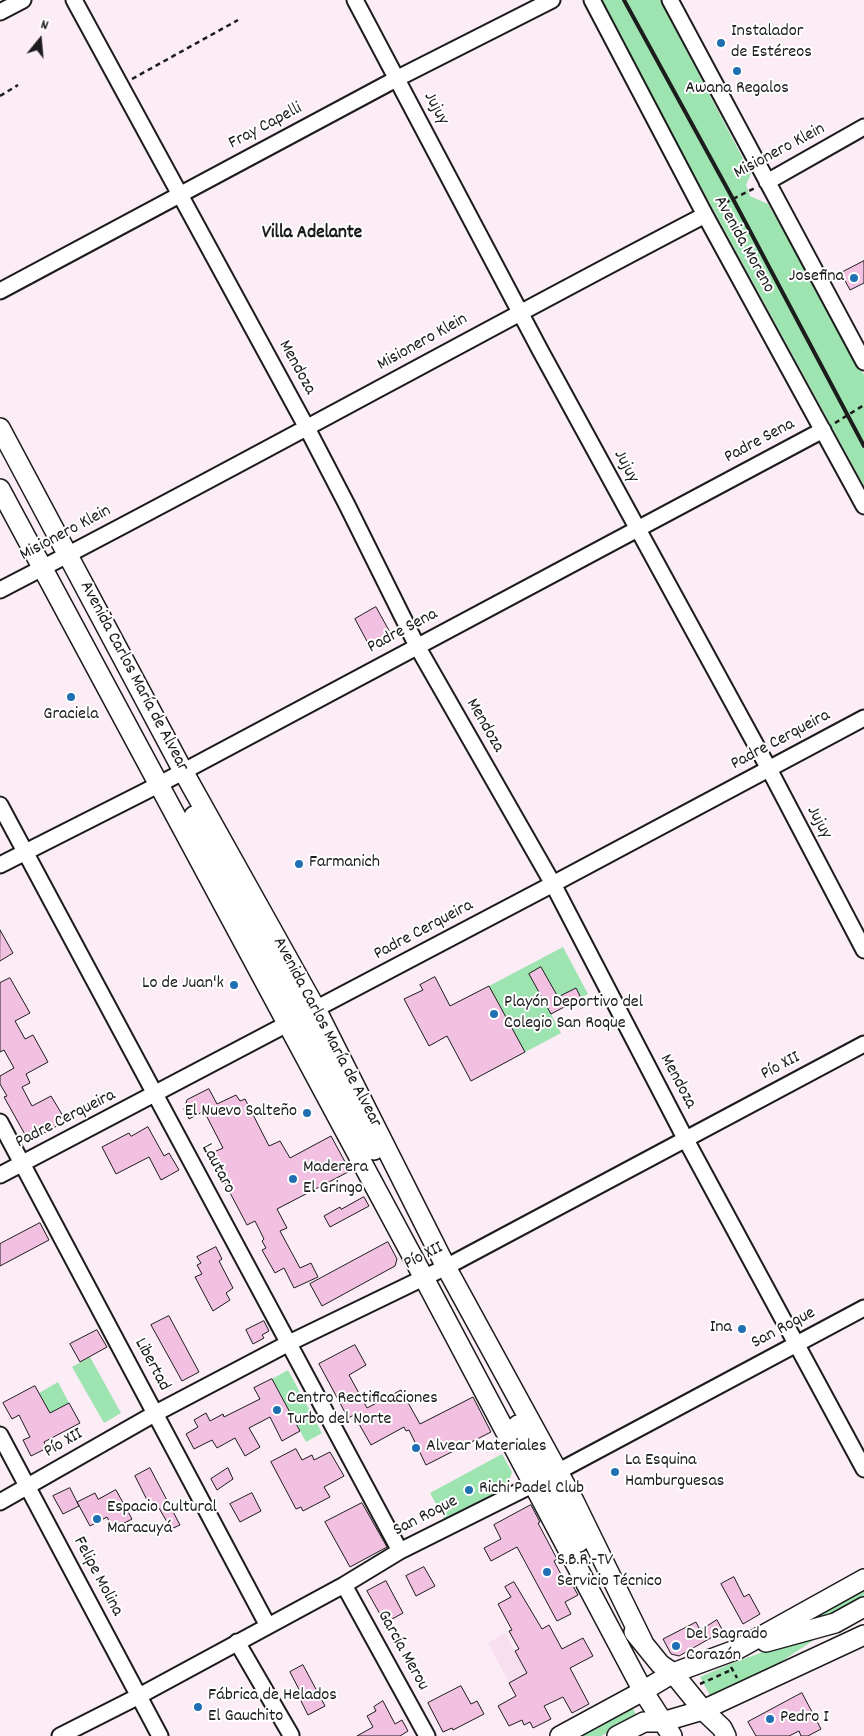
<!DOCTYPE html>
<html>
<head>
<meta charset="utf-8">
<style>
	body { margin:0 }
	#map { position:relative; width:864px; height:1736px; overflow:hidden; background:#fbecf6; font-family:Dekko,sans-serif }
	canvas { display:block }
	.north { position:absolute; left:15px; top:15px; width:50px; height:50px; -webkit-text-stroke:4px #fff; paint-order:stroke; rotate:17deg; font-size:14px; font-weight:700; line-height:20px; text-align:center; color:#1c1c1c }
	.north::after { content:''; display:block; margin:auto; width:18px; height:22px; background:#1c1c1c; clip-path:polygon(50% 0,100% 100%,50% 72%,0 100%) }
</style>
</head>
<body>
<div id="map">
<canvas width="864" height="1736"></canvas>
<div class="north">N</div>
</div>
<script>
const ctx = document.querySelector('canvas').getContext('2d');
ctx.lineJoin = 'round';
function paint(path, color) { ctx.fillStyle = color; ctx.fill(path, 'evenodd'); }
function trace(path, color, width, dash) { ctx.strokeStyle = color; ctx.lineWidth = width; ctx.lineCap = dash ? 'butt' : 'round'; ctx.setLineDash(dash || []); ctx.stroke(path); }
function write(font, color, halo, rows, align = 'center') {
  ctx.font = font + ' Dekko,sans-serif'; ctx.lineWidth = 4; ctx.setLineDash([]); ctx.textBaseline = 'middle'; ctx.strokeStyle = halo; ctx.fillStyle = color; for (const [text, x, y, turn = 0] of rows) {
    ctx.save(); ctx.translate(x, y); ctx.rotate((+turn || 0) * Math.PI / 180); ctx.textAlign = isNaN(turn) ? turn : align; if (halo) ctx.strokeText(text, 0, 0); ctx.fillText(text, 0, 0); ctx.restore();
  }
}
const built = new Path2D(`
	M505,1633L551,1719L533,1728L488,1643Z`);
const green = new Path2D(`
	M599,0H660L751,174L746,185L750,196L768,204L864,375V486Z
	M563,947L588,994L551,1014L561,1033L471,1081L436,1014Z
	M90,1357L121,1413L104,1423L72,1367Z
	M288,1370L322,1433L306,1442L272,1379Z
	M58,1382L69,1403L50,1413L39,1393Z
	M502,1454L512,1472L508,1486L445,1520L430,1493Z
	M864,1587V1599L833,1616L774,1635Z
	M815,1633L817,1638L743,1687L713,1701L700,1677L730,1664Z
	M632,1706L637,1717L601,1736H579Z`);
const building = new Path2D(`
	M864,261V283L850,290L841,273Z
	M376,607L391,634L369,645L355,619Z
	M0,930L13,953L0,961Z
	M541,967L558,997L576,988L581,998L551,1014L529,974Z
	M435,977L450,1006L489,986L525,1052L471,1081L447,1036L429,1046L404,999L423,990L420,985Z
	M10,978L30,1013L15,1021L25,1039L33,1035L48,1062L26,1074L30,1083L22,1087L32,1106L51,1096L66,1121L33,1139L27,1138L4,1097L7,1096L0,1084V1076L14,1068L4,1050L0,1052V983Z
	M209,1089L217,1104L236,1095L240,1101L245,1099L269,1146L280,1141L290,1158L331,1136L350,1171L277,1209L287,1228L280,1231L300,1268L311,1263L318,1277L294,1288L284,1268L275,1273L262,1250L266,1248L262,1241L264,1239L255,1221L247,1225L219,1172L223,1170L214,1152L223,1148L204,1111L189,1119L184,1109L187,1100Z
	M148,1127L164,1156L169,1153L179,1170L161,1180L149,1157L116,1174L102,1147L129,1133L131,1136Z
	M364,1197L369,1206L330,1227L324,1216L340,1207L341,1209Z
	M40,1223L49,1240L0,1266V1244Z
	M388,1242L397,1259L395,1266L322,1306L310,1284Z
	M216,1247L222,1259L219,1261L233,1288L226,1293L230,1300L213,1311L195,1277L202,1274L197,1265L201,1263L197,1257Z
	M169,1316L199,1372L182,1381L151,1325Z
	M264,1321L269,1331L262,1335L264,1338L253,1344L246,1330Z
	M97,1330L107,1347L80,1362L70,1344Z
	M355,1345L366,1365L349,1375L367,1408L401,1390L420,1424L473,1397L491,1432L426,1465L409,1430L406,1431L404,1427L371,1445L354,1415L348,1418L319,1364Z
	M272,1379L300,1431L282,1441L270,1417L249,1428L260,1447L245,1456L235,1438L217,1448L212,1440L194,1449L186,1434L198,1427L194,1420L206,1413L210,1421L223,1414L224,1417L260,1399L254,1388Z
	M35,1386L50,1413L69,1403L80,1423L44,1442L47,1448L31,1456L23,1440L30,1437L19,1415L12,1419L3,1403Z
	M296,1449L302,1460L312,1455L314,1460L330,1452L344,1476L324,1487L330,1497L303,1511L301,1507L296,1509L271,1462Z
	M150,1468L180,1525L171,1529L159,1508L153,1512L135,1476Z
	M228,1468L233,1479L217,1490L211,1479Z
	M70,1488L79,1506L63,1514L53,1496Z
	M116,1490L132,1519L113,1529L107,1517L90,1526L77,1502L95,1493L98,1499Z
	M252,1493L261,1511L240,1522L230,1504Z
	M362,1503L387,1547L350,1567L325,1522Z
	M531,1505L540,1522L538,1523L557,1559L554,1561L564,1580L568,1577L578,1595L565,1602L571,1614L557,1621L517,1547L491,1561L484,1548L501,1539L494,1525Z
	M424,1567L435,1586L416,1596L406,1576Z
	M734,1577L744,1597L749,1594L760,1614L743,1624L721,1584Z
	M386,1581L403,1613L385,1623L367,1591Z
	M514,1582L542,1629L549,1625L562,1649L583,1638L593,1656L570,1668L589,1704L572,1713L563,1697L544,1706L551,1719L533,1728L530,1722L524,1725L522,1720L509,1726L498,1706L516,1696L509,1683L527,1673L515,1651L519,1649L509,1631L512,1630L498,1604L511,1597L505,1587Z
	M717,1620L723,1631L679,1656L671,1654L663,1639L696,1622L700,1630Z
	M303,1665L325,1706L308,1715L301,1701L304,1699L290,1672Z
	M461,1686L471,1704L477,1701L484,1714L453,1730L452,1728L443,1732L428,1703Z
	M802,1693L821,1729L808,1736H801L799,1731L789,1736H756L748,1722Z
	M383,1701L395,1724L402,1720L408,1731L400,1736H357L373,1727L367,1716L376,1711L374,1707Z`);
const path = new Path2D(`
	M132,79L238,20
	M0,96L18,85
	M717,207L755,188
	M835,423L864,405
	M731,1667L737,1678
	M700,1684L729,1671`);
const minor = new Path2D(`
	M74,0L307,428L347,505L417,646L553,884L686,1140L864,1469
	M355,0L540,350L769,769L864,950
	M592,0L705,215L864,506
	M670,0L864,362
	M0,12L23,0
	M767,182L864,127
	M0,291L398,78L552,0
	M0,590C237,468 469,338 705,215
	M0,805L400,1551
	M0,865L158,785L823,430
	M0,1122L268,1626
	M0,1175L553,884L864,718
	M0,1435L160,1736
	M0,1502L156,1413L289,1343L446,1267L864,1044
	M344,1585L427,1736
	M237,1642L291,1735
	M60,1736L139,1696L344,1585L400,1551L546,1478L864,1308`);
const major = new Path2D(`
	M0,428L183,771L316,1009L446,1267L574,1501L643,1642
	M0,489L424,1278L643,1691L672,1736
	M194,816L374,1150
	M518,1425L579,1542
	M634,1632L660,1664L673,1673L703,1710L722,1728L726,1736
	M766,1642L835,1623L864,1607
	M560,1736L643,1691L673,1673L738,1649L864,1579
	M617,1736L644,1722H662L703,1710L864,1635`);
const rail = new Path2D(`
	M624,0L733,199L864,446`);
const markers = [
	[721,43,5,"#1f6fb2"],
	[737,71,5,"#1f6fb2"],
	[854,278,5,"#1f6fb2"],
	[71,697,5,"#1f6fb2"],
	[299,864,5,"#1f6fb2"],
	[234,985,5,"#1f6fb2"],
	[494,1014,5,"#1f6fb2"],
	[307,1113,5,"#1f6fb2"],
	[293,1179,5,"#1f6fb2"],
	[742,1329,5,"#1f6fb2"],
	[277,1410,5,"#1f6fb2"],
	[416,1448,5,"#1f6fb2"],
	[615,1472,5,"#1f6fb2"],
	[469,1490,5,"#1f6fb2"],
	[97,1519,5,"#1f6fb2"],
	[547,1572,5,"#1f6fb2"],
	[676,1646,5,"#1f6fb2"],
	[198,1707,5,"#1f6fb2"],
	[770,1719,5,"#1f6fb2"]
];
const poiNames = [
	["Instalador",731,33],
	["de Estéreos",731,54],
	["Awana Regalos",737,90,"center"],
	["Josefina",844,278,"right"],
	["Graciela",71,716,"center"],
	["Farmanich",309,864],
	["Lo de Juan'k",224,985,"right"],
	["Playón Deportivo del",504,1004],
	["Colegio San Roque",504,1025],
	["El Nuevo Salteño",297,1113,"right"],
	["Maderera",303,1169],
	["El Gringo",303,1190],
	["Ina",732,1329,"right"],
	["Centro Rectificaciones",287,1400],
	["Turbo del Norte",287,1421],
	["Alvear Materiales",426,1448],
	["La Esquina",625,1462],
	["Hamburguesas",625,1483],
	["Richi Padel Club",479,1490],
	["Espacio Cultural",107,1509],
	["Maracuyá",107,1530],
	["S.B.R.-TV",557,1562],
	["Servicio Técnico",557,1583],
	["Del Sagrado",686,1636],
	["Corazón",686,1657],
	["Fábrica de Helados",208,1697],
	["El Gauchito",208,1718],
	["Pedro I",780,1719]
];
const streetNames = [
	["Jujuy",435,109,62],
	["Fray Capelli",266,127,-28],
	["Misionero Klein",780,152,-28],
	["Avenida Moreno",743,245,61],
	["Misionero Klein",423,343,-29],
	["Mendoza",296,368,61],
	["Padre Sena",760,442,-28],
	["Jujuy",625,467,62],
	["Misionero Klein",66,534,-28],
	["Padre Sena",403,632,-28],
	["Avenida Carlos María de Alvear",133,677,62],
	["Mendoza",484,726,60],
	["Padre Cerqueira",781,741,-28],
	["Jujuy",818,823,62],
	["Padre Cerqueira",424,931,-28],
	["Avenida Carlos María de Alvear",326,1033,62],
	["Pío XII",781,1067,-28],
	["Mendoza",677,1082,62],
	["Padre Cerqueira",66,1120,-27],
	["Lautaro",217,1169,62],
	["Pío XII",424,1257,-27],
	["San Roque",784,1329,-28],
	["Libertad",151,1365,62],
	["Pío XII",64,1444,-30],
	["San Roque",426,1517,-27],
	["Felipe Molina",97,1577,62],
	["García Merou",402,1651,61]
];
const neighbourhoodNames = [
	["Villa Adelante",312,234]
];
paint(built, '#f8dfef');
paint(green, '#9ee4b1');
paint(building, '#f2c0e0');
trace(building, '#1c1c1c', 1);
trace(minor, '#1c1c1c', 19);
trace(major, '#1c1c1c', 22);
trace(path, '#1c1c1c', 2.5, [5, 4]);
trace(minor, '#fff', 15);
trace(major, '#fff', 19);
trace(rail, '#1c1c1c', 4);
for (const [x, y, r, color] of markers) { const dot = new Path2D(); dot.arc(x, y, r, 0, 2 * Math.PI); ctx.fillStyle = color; ctx.fill(dot); trace(dot, '#fff', 2); }
write('18px', '#1c1c1c', '#fff', poiNames, 'left');
write('18px', '#1c1c1c', '#fff', streetNames);
write('bold 19px', '#1c1c1c', '#fff', neighbourhoodNames);
</script>
</body>
</html>
